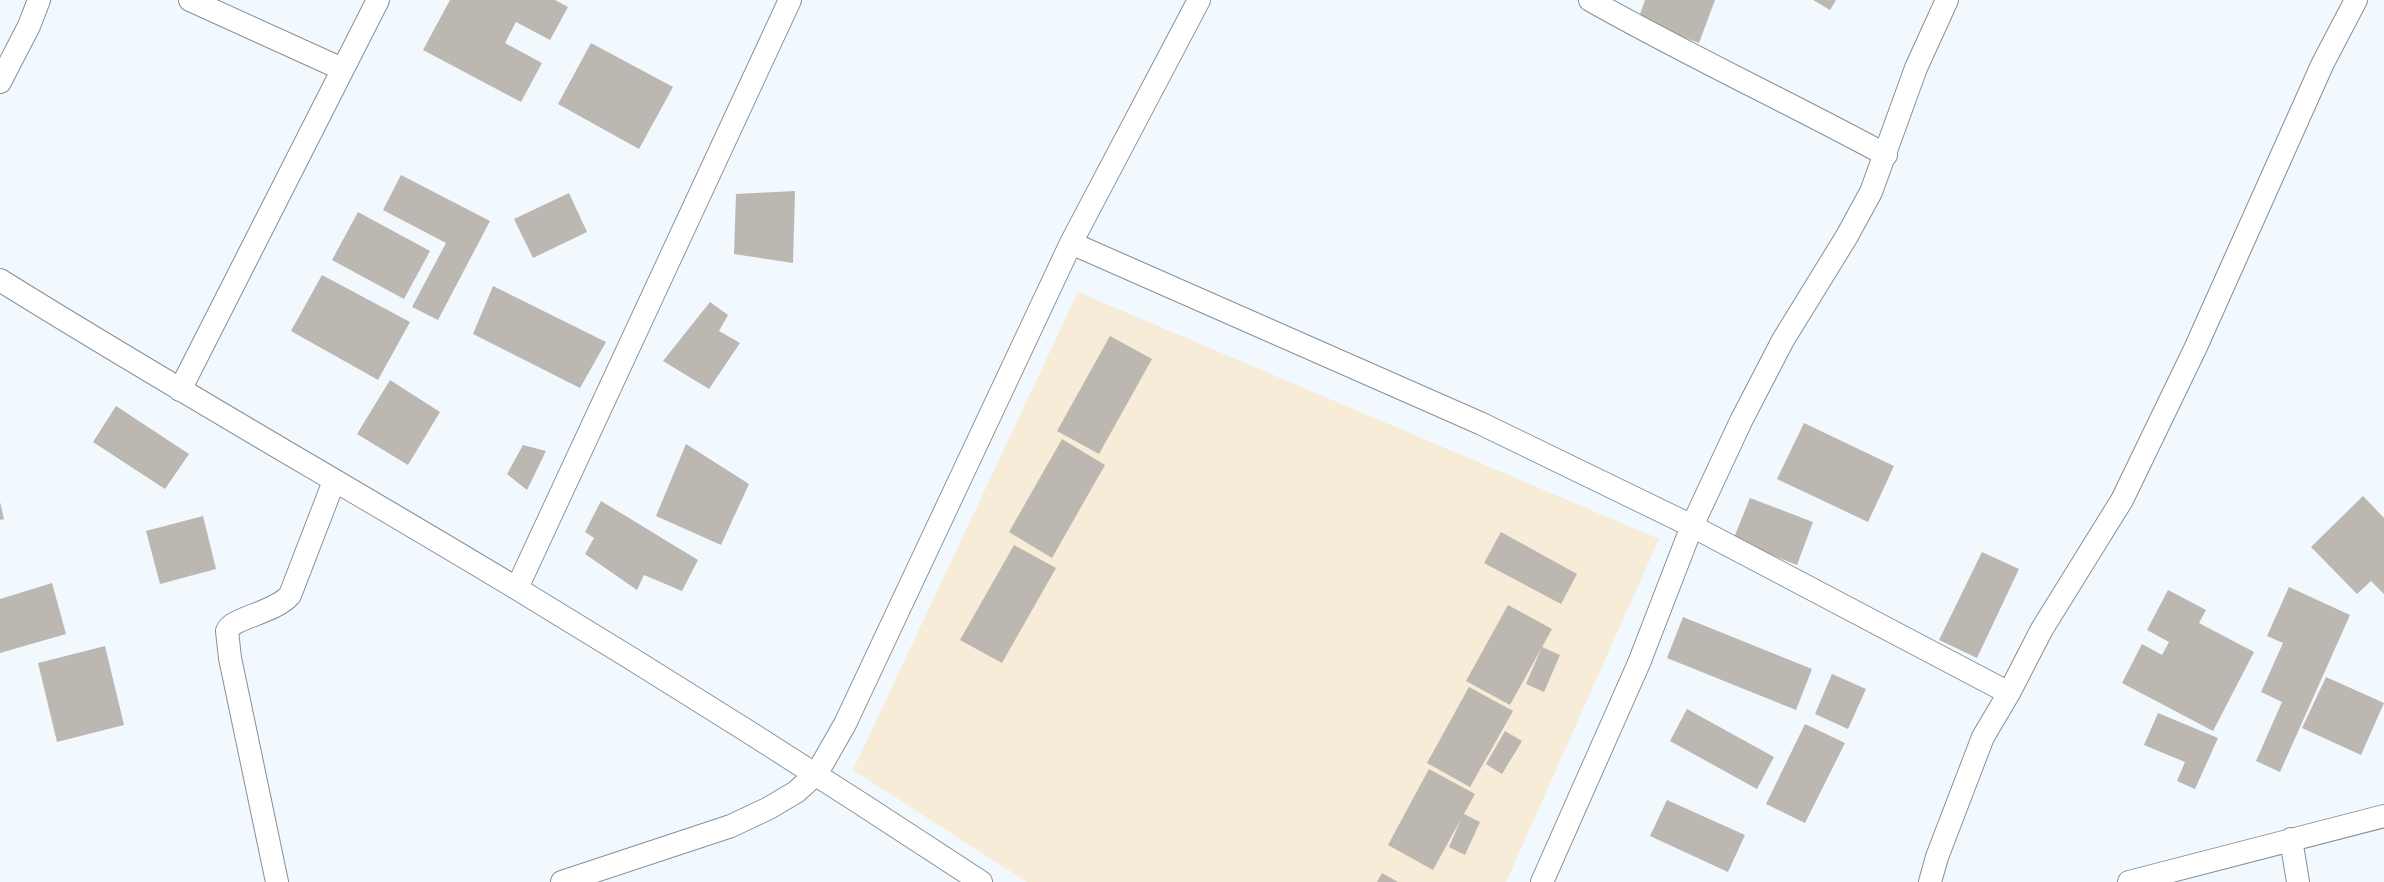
<!DOCTYPE html>
<html>
<head>
<meta charset="utf-8">
<style>
	body { margin:0 }
	canvas { display:block; background:#f1f8fe }
</style>
</head>
<body>
<canvas width="2384" height="882"></canvas>
<script>
const ctx = document.querySelector('canvas').getContext('2d');
ctx.lineJoin = 'round';
function paint(path, color) { ctx.fillStyle = color; ctx.fill(path, 'evenodd'); }
function trace(path, color, width, dash) { ctx.strokeStyle = color; ctx.lineWidth = width; ctx.lineCap = dash ? 'butt' : 'round'; ctx.setLineDash(dash || []); ctx.stroke(path); }
const education = new Path2D(`
	M1078,292L1659,539L1506,882H1027L853,770Z`);
const building = new Path2D(`
	M450,0H555L568,7L550,40L516,22L505,43L542,63L521,102L423,50Z
	M1645,0H1715L1699,43L1638,20Z
	M1813,0H1836L1830,10Z
	M591,43L673,87L639,149L558,104Z
	M401,175L490,221L438,320L412,307L446,243L383,210Z
	M795,191L793,263L734,254L736,194Z
	M569,193L587,232L533,258L514,219Z
	M358,212L430,251L404,299L332,260Z
	M322,275L410,322L378,380L291,331Z
	M493,286L606,342L580,388L473,334Z
	M710,302L728,315L719,331L740,343L709,389L663,361Z
	M1110,336L1152,359L1099,454L1057,431Z
	M390,380L440,412L408,465L357,434Z
	M116,406L189,454L165,489L93,442Z
	M1804,423L1894,466L1868,522L1777,479Z
	M1062,439L1105,465L1052,558L1009,532Z
	M686,444L749,484L721,545L656,516Z
	M523,445L546,451L527,490L507,474Z
	M2363,496L2384,518V594L2371,581L2357,594L2311,547Z
	M1750,498L1813,522L1797,565L1733,540Z
	M601,501L698,560L682,591L644,575L637,590L585,554L594,538L585,532Z
	M0,502L4,519L0,520Z
	M203,516L216,569L160,584L146,531Z
	M1501,532L1577,574L1561,604L1484,563Z
	M1014,545L1056,568L1002,663L960,640Z
	M1982,552L2019,569L1977,658L1939,640Z
	M52,583L66,634L0,653V599Z
	M2289,587L2350,615L2280,772L2256,761L2282,702L2261,692L2283,643L2267,636Z
	M2168,590L2206,610L2199,623L2254,652L2213,731L2122,683L2142,644L2162,655L2169,642L2147,630Z
	M1508,605L1552,629L1510,705L1466,681Z
	M1683,617L1812,669L1796,710L1667,658Z
	M105,646L124,725L57,742L38,663Z
	M1542,647L1560,655L1544,692L1526,684Z
	M1832,674L1866,689L1848,729L1815,714Z
	M2326,677L2384,703L2361,755L2302,728Z
	M1469,687L1513,711L1470,787L1427,763Z
	M1687,709L1774,757L1757,789L1670,741Z
	M2158,713L2218,738L2195,789L2177,781L2185,762L2144,745Z
	M1805,724L1845,743L1805,823L1766,804Z
	M1505,731L1522,741L1502,774L1486,764Z
	M1429,769L1475,794L1464,814L1480,822L1465,855L1449,847L1461,819L1433,870L1388,845Z
	M1667,800L1745,835L1728,872L1650,836Z
	M1382,873L1398,882H1377Z`);
const street = new Path2D(`
	M190,0L342,69
	M1590,0C1687,55 1788,102 1886,155
	M0,82L29,26L39,0
	M1071,243L1482,424L1692,526L2009,693
	M0,280C170,386 345,485 516,588C673,683 828,781 981,882
	M180,390L378,0
	M517,588L790,0
	M2291,839L2298,882
	M277,882L230,658L227,631C231,618 275,613 290,595L334,481
	M562,882L731,826L769,808L796,792L817,773L845,724L1071,243L1199,0
	M1542,882L1639,663L1692,526L1741,421L1783,340L1847,236L1871,192L1916,68L1947,0
	M1930,882L1937,857L1983,737L2009,693L2042,629L2122,500L2195,349L2323,63L2356,0
	M2129,882L2384,816`);
paint(education, '#f6ecd7');
paint(building, '#bdb7b1');
trace(street, '#898f95', 24);
trace(street, '#fff', 22);
</script>
</body>
</html>
